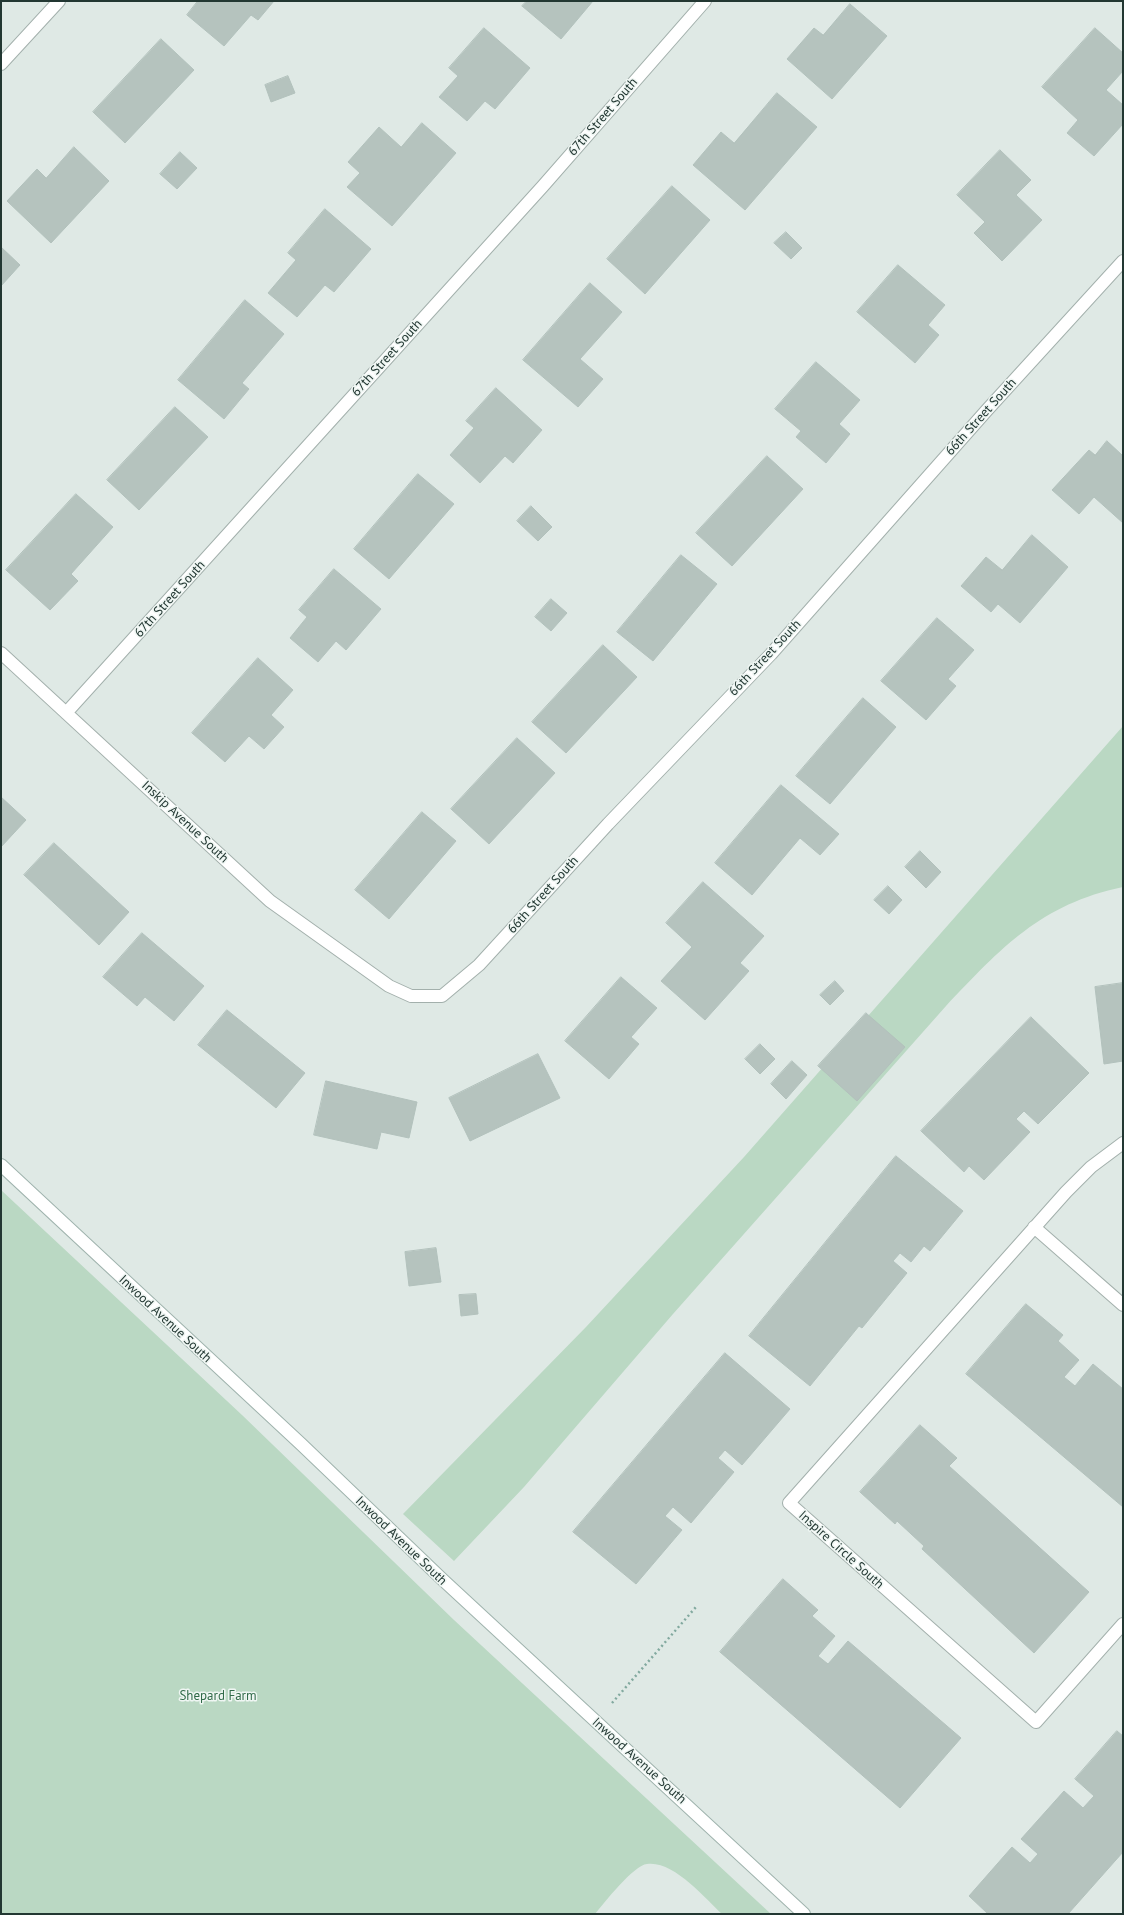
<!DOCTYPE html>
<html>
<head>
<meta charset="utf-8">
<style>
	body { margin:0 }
	#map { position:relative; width:1124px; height:1915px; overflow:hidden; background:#dfe9e5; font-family:"PT Sans",sans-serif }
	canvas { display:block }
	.frame { position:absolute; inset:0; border:2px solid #223732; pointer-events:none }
</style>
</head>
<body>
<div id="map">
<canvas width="1124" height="1915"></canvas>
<div class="frame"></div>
</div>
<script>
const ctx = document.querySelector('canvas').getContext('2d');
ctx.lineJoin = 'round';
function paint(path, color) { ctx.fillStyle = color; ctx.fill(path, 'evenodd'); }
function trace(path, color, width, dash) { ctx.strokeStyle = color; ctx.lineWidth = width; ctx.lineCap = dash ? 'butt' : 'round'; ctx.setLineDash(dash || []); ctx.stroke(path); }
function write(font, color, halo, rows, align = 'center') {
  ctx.font = font + ' "PT Sans",sans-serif'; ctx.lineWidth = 3; ctx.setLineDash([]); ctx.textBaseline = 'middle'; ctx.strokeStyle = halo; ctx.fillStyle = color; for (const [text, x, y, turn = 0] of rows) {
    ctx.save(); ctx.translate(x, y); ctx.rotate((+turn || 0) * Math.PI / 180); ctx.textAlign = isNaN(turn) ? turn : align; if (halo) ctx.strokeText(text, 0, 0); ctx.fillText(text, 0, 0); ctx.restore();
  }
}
const green = new Path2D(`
	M1123,726V887C1041,904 1001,948 946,1006L673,1314L524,1487L454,1561L403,1514L586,1327L744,1157Z
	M1,1190L242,1415L454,1620L771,1914H722C705,1898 673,1860 647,1864C634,1865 604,1903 595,1914H1Z`);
const building = new Path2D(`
	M198,1H274L258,20L251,15L224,46L187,15Z
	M527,1H593L561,39L522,6Z
	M850,4L887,36L832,99L787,59L814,28L823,35Z
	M484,28L530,68L495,109L485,101L467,121L439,97L458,76L449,68Z
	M1095,28L1123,53V71L1106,90L1123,105V124L1094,156L1067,133L1078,120L1042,87Z
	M161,39L194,70L125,143L93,112Z
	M288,76L295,93L271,102L265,85Z
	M777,93L817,127L745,210L693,165L721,132L734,143Z
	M422,123L456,153L392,226L347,187L360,173L348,162L379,127L401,147Z
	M74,147L109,181L51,243L7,201L37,169L46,178Z
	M1000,150L1031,180L1016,195L1042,220L1002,261L974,233L985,222L957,195Z
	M180,152L197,168L177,189L160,174Z
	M672,186L710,220L645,294L607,259Z
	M325,209L371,249L334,292L325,285L297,317L268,293L296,260L288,253Z
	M786,232L802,248L791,259L774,243Z
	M1,247L20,265L1,286Z
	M898,265L945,305L928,325L939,335L915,363L857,312Z
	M590,283L622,312L580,359L603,379L578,407L523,360Z
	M245,300L284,334L242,383L249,389L224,419L178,380Z
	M816,362L860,400L839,424L850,434L826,463L796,437L801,431L775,409Z
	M496,388L542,430L513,463L505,456L480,483L450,455L474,428L466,421Z
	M175,407L208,437L139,510L107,480Z
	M1107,441L1122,455L1123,454V523L1094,497L1079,514L1052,490L1089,450L1095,455Z
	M767,456L803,489L732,566L696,533Z
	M418,474L454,504L389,579L354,549Z
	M76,494L113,527L71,574L78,581L50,610L6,570Z
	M531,506L552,527L538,541L517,521Z
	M1032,535L1068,567L1020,623L998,604L991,612L961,586L986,557L1002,570Z
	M681,555L717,584L653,661L617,632Z
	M334,569L381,609L346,650L336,641L318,662L290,638L307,617L299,610Z
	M551,599L567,613L551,631L535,617Z
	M937,618L974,650L948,679L956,686L926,720L881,681Z
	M603,645L637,677L566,753L532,722Z
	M258,658L293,690L271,715L284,727L264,749L249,736L225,762L192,733Z
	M863,698L896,727L830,804L796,776Z
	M517,738L555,773L489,844L451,809Z
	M781,785L839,834L820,855L800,838L752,895L715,863Z
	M1,797L26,820L1,847Z
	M422,812L456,841L389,919L355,890Z
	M54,843L129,912L99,945L24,875Z
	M920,851L941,872L926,888L905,867Z
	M703,882L764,936L740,963L749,971L705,1020L661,981L692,947L666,923Z
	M888,886L902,900L889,914L874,900Z
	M142,933L204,986L174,1021L145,997L137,1006L103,977Z
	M621,977L657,1008L631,1037L639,1044L609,1079L565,1041Z
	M835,981L844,991L830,1005L820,995Z
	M1123,983V1061L1104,1064L1095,987Z
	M227,1010L305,1073L276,1108L198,1045Z
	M866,1013L905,1047L857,1101L818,1066Z
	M1031,1017L1089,1073L1038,1124L1024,1111L1016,1119L1030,1132L984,1180L969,1166L964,1172L921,1131Z
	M760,1044L775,1059L760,1074L745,1059Z
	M538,1054L560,1098L470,1141L449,1098Z
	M792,1061L807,1075L786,1099L771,1084Z
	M326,1081L417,1102L409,1138L381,1132L377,1149L314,1135Z
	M896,1156L963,1211L930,1251L924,1246L911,1262L900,1253L893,1261L907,1273L862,1328L859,1326L810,1386L749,1336Z
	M436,1248L441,1282L409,1286L405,1252Z
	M476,1294L478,1314L461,1316L459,1295Z
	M1026,1304L1063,1335L1058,1341L1079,1360L1064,1377L1075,1386L1093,1364L1123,1389V1507L966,1374Z
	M725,1353L790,1409L742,1465L725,1450L718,1458L734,1472L691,1523L673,1507L665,1516L682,1530L636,1584L573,1532Z
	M920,1425L957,1458L949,1466L1089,1592L1034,1653L922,1549L924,1546L897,1521L895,1524L860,1492Z
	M783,1579L818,1610L812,1616L835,1636L818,1656L828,1664L848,1641L961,1738L900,1808L720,1652Z
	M1117,1731L1123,1736V1852L1068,1914H986L987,1913L969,1896L1012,1847L1030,1863L1038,1854L1021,1839L1064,1791L1083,1808L1094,1796L1075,1779Z`);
const path = new Path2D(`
	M612,1703L696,1607`);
const street = new Path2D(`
	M1,64L59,1
	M1,653L270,901L389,986L411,996H442L479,965L608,824L771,654L987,410L1123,261
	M66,713L543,186L705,1
	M1123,1143L1091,1167L1066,1192L789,1503L1036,1722L1123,1624
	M1034,1227L1123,1305`);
const secondary = new Path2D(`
	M1,1165L301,1444L443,1580L804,1914`);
const streetNames = [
	["67th Street South",603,117,-49],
	["67th Street South",387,358,-48],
	["66th Street South",981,417,-48],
	["67th Street South",170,599,-48],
	["66th Street South",765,658,-47],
	["Inskip Avenue South",185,822,43],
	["66th Street South",543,895,-48],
	["Inwood Avenue South",165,1319,43],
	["Inwood Avenue South",401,1541,44],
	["Inspire Circle South",841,1550,42],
	["Inwood Avenue South",639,1761,42]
];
const parkNames = [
	["Shepard Farm",218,1696]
];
paint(green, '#bad8c3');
paint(building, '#b5c3be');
trace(building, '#b2c1bc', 1);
trace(street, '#a3b0ac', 14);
trace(secondary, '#9fb3ad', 14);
trace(path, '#82a99f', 2.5, [2, 3]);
trace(street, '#fff', 12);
trace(secondary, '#fff', 12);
write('13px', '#223732', '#eff6f3', streetNames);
write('13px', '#306a48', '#eff6f3', parkNames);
</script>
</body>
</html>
